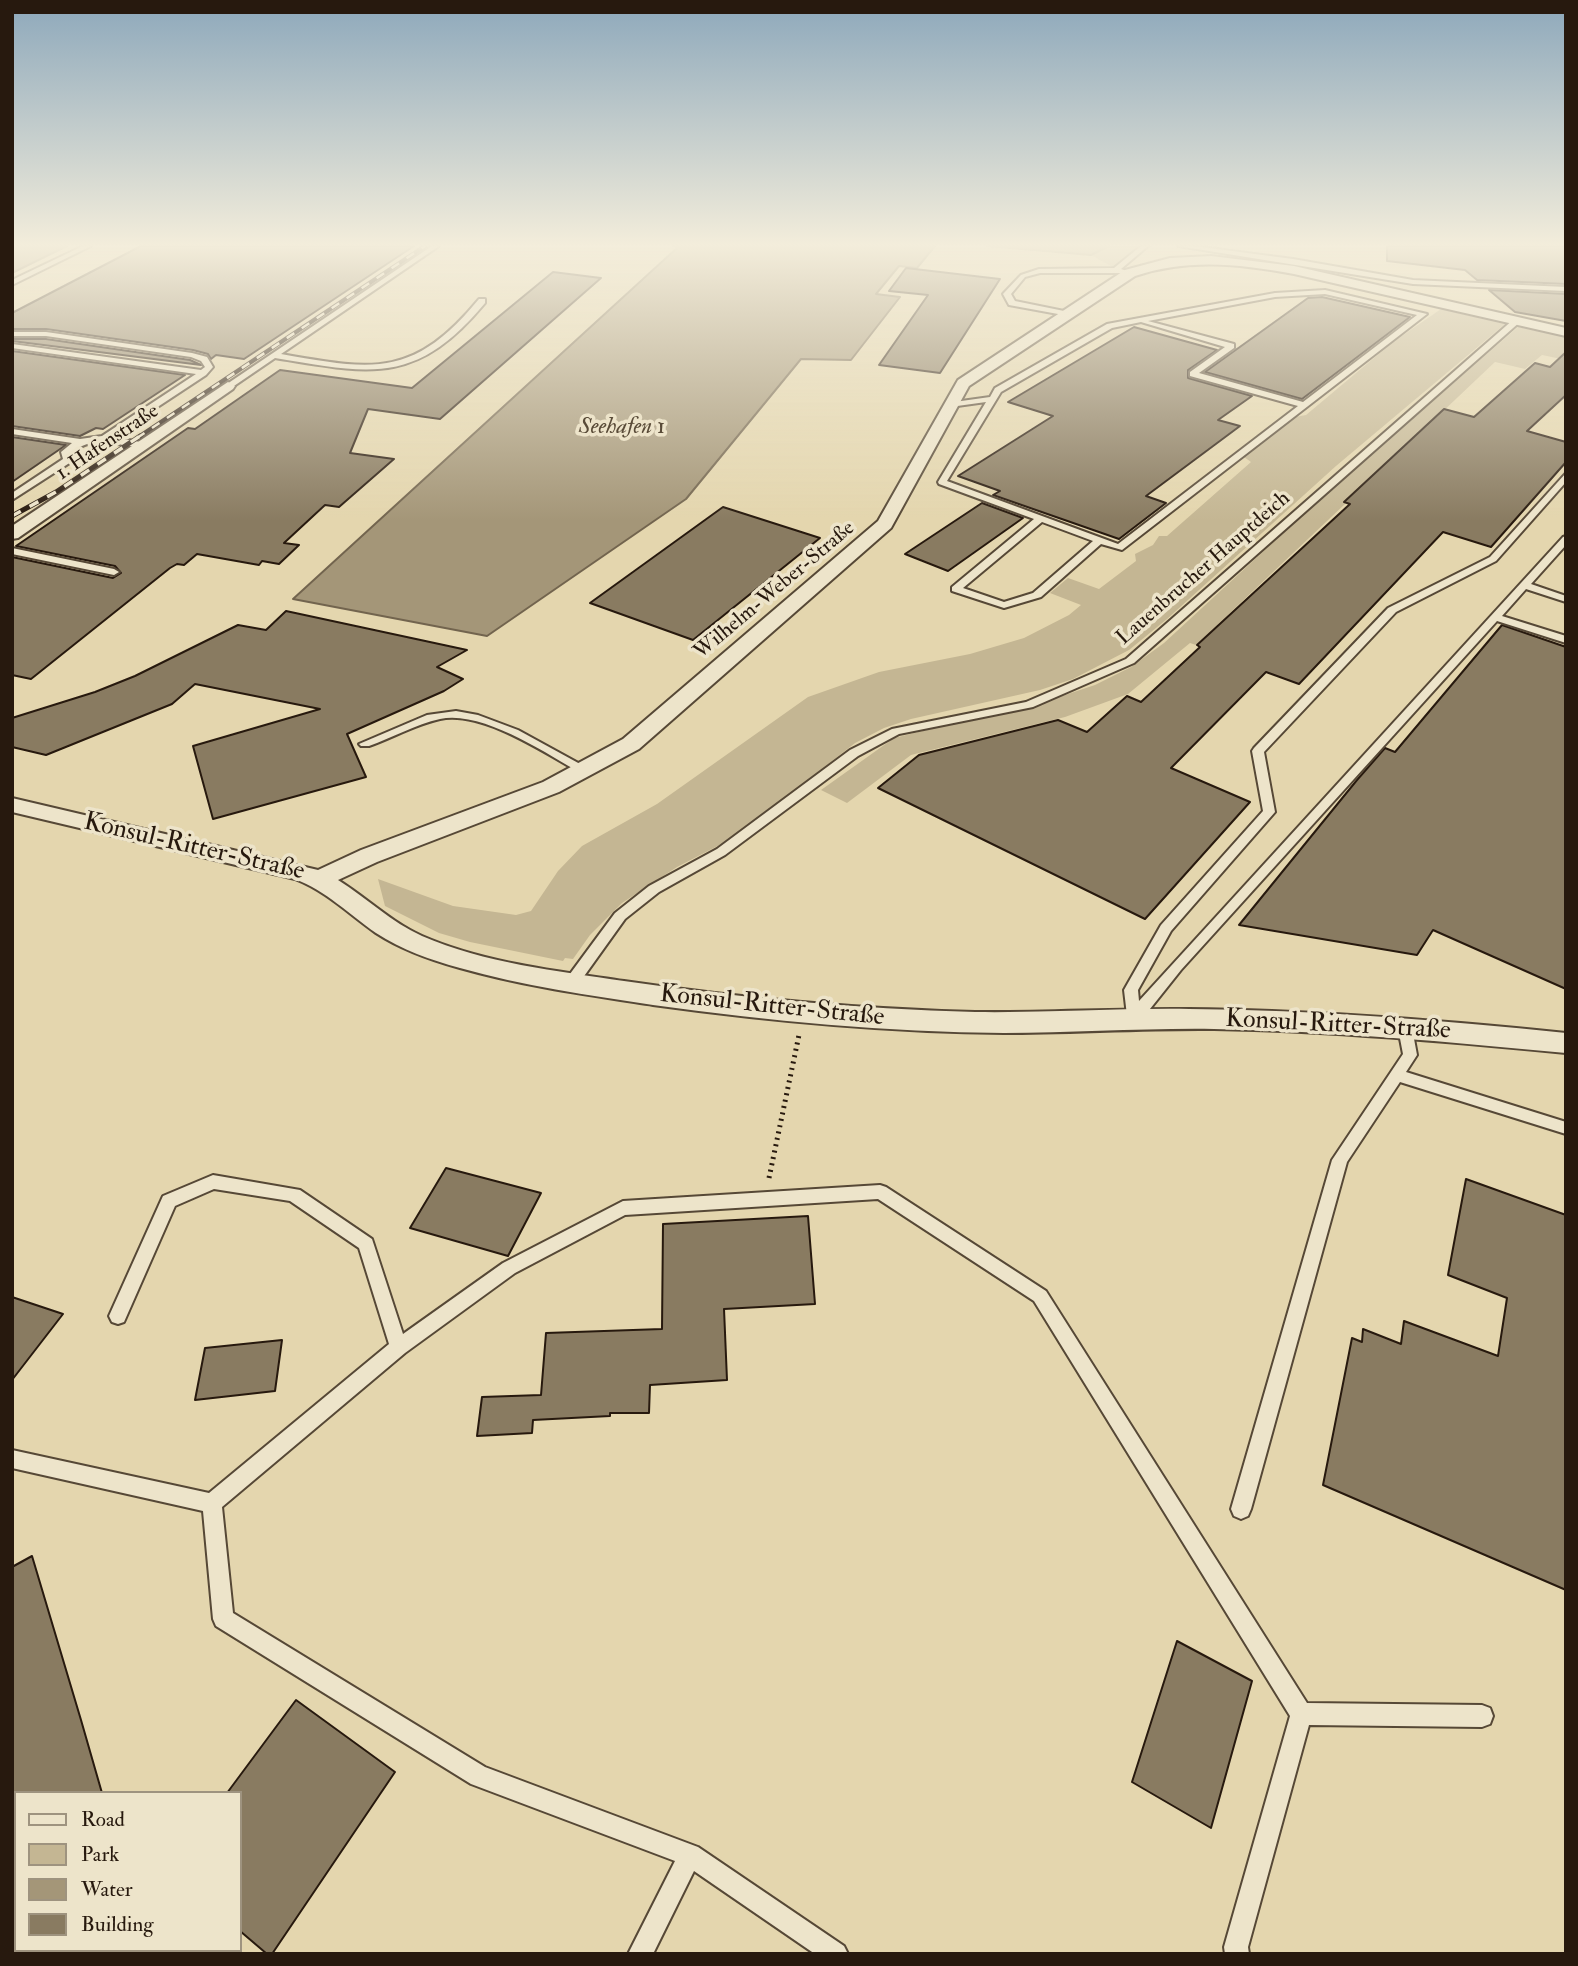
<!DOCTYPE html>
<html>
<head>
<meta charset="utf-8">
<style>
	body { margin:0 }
	#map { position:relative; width:1578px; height:1966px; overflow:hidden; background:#e4d6ae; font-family:"IM FELL Double Pica",serif }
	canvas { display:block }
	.frame { position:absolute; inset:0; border:14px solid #27190e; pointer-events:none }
	.legend { position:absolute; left:14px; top:1791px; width:228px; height:161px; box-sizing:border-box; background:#ede4ca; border:2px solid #9e937f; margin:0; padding:9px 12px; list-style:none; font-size:21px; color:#27190e }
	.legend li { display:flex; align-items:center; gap:14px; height:35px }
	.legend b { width:35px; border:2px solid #9e937f }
</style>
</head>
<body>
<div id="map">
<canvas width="1578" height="1966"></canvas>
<div class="frame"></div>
<ul class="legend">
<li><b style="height:9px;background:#ede4ca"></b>Road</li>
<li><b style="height:19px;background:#c4b693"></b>Park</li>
<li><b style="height:19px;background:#a49678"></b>Water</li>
<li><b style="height:19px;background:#897b61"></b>Building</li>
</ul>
</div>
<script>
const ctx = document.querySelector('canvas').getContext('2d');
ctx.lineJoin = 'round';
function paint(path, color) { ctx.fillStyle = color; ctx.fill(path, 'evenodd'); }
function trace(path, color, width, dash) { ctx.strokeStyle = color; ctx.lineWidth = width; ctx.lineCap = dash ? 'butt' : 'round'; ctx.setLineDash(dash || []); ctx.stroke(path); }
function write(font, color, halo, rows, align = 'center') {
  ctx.font = font + ' "IM FELL Double Pica",serif'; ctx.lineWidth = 7; ctx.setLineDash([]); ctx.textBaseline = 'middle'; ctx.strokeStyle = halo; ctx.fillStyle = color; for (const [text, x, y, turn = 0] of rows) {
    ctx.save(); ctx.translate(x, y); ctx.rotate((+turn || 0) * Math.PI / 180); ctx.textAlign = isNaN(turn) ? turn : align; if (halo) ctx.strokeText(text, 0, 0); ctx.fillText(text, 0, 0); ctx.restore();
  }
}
const green = new Path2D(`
	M1109,246H1152L1122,269L1121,272L1091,255Z
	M1441,309L1505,324L1336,466L1167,619L1129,650L1073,679L1040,690L911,719L884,728L855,743L737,836L677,867L622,903L590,935L573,959L565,958L563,961L470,942L439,933L385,906L378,879L453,906L516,915L531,911L558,871L582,846L657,804L808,697L879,672L970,654L1024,638L1069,615L1081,605L1050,593L1068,578L1099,589L1136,561L1135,554L1153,545L1159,536H1167L1251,462L1244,457L1295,417L1306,415L1393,342Z
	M1518,327L1566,337V360L1542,355L1525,369L1495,362L1196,645L1190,643L1128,694L1065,717L911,755L847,803L821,790L894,738L1047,701L1095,685L1131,667L1164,643L1330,490Z`);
const water = new Path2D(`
	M12,246H67L12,273Z
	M673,246H935L917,268L899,266L876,294L900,297L851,360L801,359L686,499L487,636L293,599L678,247Z
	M987,246H1109L1091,255Z`);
const building = new Path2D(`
	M141,246H414L244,359L216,355L211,359L208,354L193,350L46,329H12V313Z
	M1387,246H1566V284L1477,280L1465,270L1387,261Z
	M906,268L1000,279L940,373L879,365L928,295L889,291Z
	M553,272L601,278L440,419L368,409L350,453L394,459L339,507L325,505L284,543L299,545L279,564L262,561L259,565L197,554L184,565L177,564L170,568L31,679L12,675V557L113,578L121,573L115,566L16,546L188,428L195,429L280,370L412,388Z
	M1489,290L1566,294V321L1515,312Z
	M1322,297L1410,317L1302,399L1205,372L1308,298Z
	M1134,327L1217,350L1188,370V378L1252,396L1218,420L1240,426L1146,496L1166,503L1119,539L993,495L1000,491L958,476L1053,416L1008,402Z
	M12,339H46L190,360L201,365L12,341Z
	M12,351L185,375L103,429L96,428L80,436L12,426Z
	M1566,352V395L1527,431L1566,442V462L1491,547L1443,532L1299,684L1266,672L1171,768L1250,802L1145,919L878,788L919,755L1058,720L1087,732L1127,696L1141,702L1200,647L1197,645L1350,504L1344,502L1444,409L1474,417L1535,363L1550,367Z
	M12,437L66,445L12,482Z
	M982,503L1023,518L948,571L905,554Z
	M723,507L820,538L693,640L590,603Z
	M286,611L467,650L437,667L463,679L444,691L347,734L366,777L213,819L193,746L320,709L195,684L172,704L46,755L12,747V718L95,692L135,676L238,625L266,630Z
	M1502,625L1566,647V989L1433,930L1417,955L1239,925L1357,780L1385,748L1395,752Z
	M446,1168L541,1193L508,1256L410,1228Z
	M1466,1179L1566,1215V1590L1323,1485L1352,1338L1362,1342L1363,1329L1401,1344L1404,1321L1498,1356L1507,1298L1448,1275Z
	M808,1216L815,1304L724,1309L727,1380L650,1385L649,1413H610V1416L533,1420L532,1433L477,1436L482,1397L541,1395L546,1333L662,1329L663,1224Z
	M12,1297L63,1314L12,1380Z
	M282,1340L275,1391L195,1400L205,1348Z
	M32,1556L81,1720L102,1793H12V1567Z
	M1177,1641L1252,1681L1211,1828L1132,1782Z
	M296,1700L395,1772L272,1954H267L240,1931V1793H227Z`);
const path = new Path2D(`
	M769,1178L799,1035`);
const lane = new Path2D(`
	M83,246H91L12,285V280Z
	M432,246H439L281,354C373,370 413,379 479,299H485V303C416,386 371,374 275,358L231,388L224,386Z
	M1141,246H1148L1121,269L1127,271V273H1040L1025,277L1011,294L1015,301L1069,312V316L1009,305L1003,294L1021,275L1039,269L1114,268Z
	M1178,246H1194L1293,259L1413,280L1566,287V291L1413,284Z
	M1325,290L1427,314L1122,550L1101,544L1041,597L1004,608L952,591V587L1034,519L939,484L938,482L986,402L950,407L946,405L947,403L990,397L995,388L1107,324L1275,293ZM1325,294L1417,315L1303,402L1199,373L1234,348V344L1148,321L1275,297ZM1141,322L1225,347L1190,372V376L1298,406L1118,544L947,481L1001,392L1112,328ZM1042,522L1093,541L1033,593L1004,602L963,588Z
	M1514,319L1521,321L1134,663L1033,707L899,734L858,756L725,855L659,892L625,919L577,986H567L565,982L567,978L615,913L649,886L717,849L850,750L892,729L1026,702L1126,659Z
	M12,332H46L192,353L207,357L213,367L206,375L112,437L146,443V447C115,448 100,432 70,453L71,462L12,500V493L63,459L61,452L72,443L12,434V429L80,439L102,436L196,374L12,348V344L201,370L205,367L201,361L191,357L46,336H12Z
	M1566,473V482L1496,561L1396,612L1264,752L1275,812L1171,931L1138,990L1139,1001L1563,537L1566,536V545L1531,584L1566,596V602L1526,589L1502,616L1566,636V643L1497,621L1181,970L1138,1024H1128L1124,990L1161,925L1263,811L1252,751L1254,748L1388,608L1490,557Z
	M12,548L114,569L119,572L114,575L12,554Z
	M456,711L478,715L518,730L591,770L585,774L581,773C545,753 482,710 440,719C416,724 392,738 369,746H361L359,744L427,715Z
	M1405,1023L1410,1024L1412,1028L1417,1055L1406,1072L1566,1122V1134L1400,1082L1347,1162L1251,1509L1248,1516L1241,1519L1234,1516L1231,1509L1332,1160L1403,1054L1398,1028L1400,1024Z
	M213,1175L300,1190L372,1239L403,1334L503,1263L623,1201L880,1185L886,1187L1046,1291L1307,1703L1482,1705L1490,1708L1493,1716L1490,1724L1482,1727L1309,1725L1248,1947L1249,1954H1225L1224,1947L1290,1716L1034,1301L878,1199L625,1215L515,1273L405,1353L222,1507L233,1613L485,1767L698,1847L844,1946L848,1954H815L694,1871L653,1954H628L675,1861L471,1784L216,1626L213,1619L203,1511L12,1468V1450L209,1493L389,1344L359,1248L290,1201L214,1189L175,1206L124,1322L118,1324L112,1322L109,1316L163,1196Z`);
const street = new Path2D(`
	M1211,256L1294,266L1566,328V336L1294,274C1240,264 1187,258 1135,276L969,386L891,528L639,749L559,792L377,862L338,880C367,898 391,922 422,936C484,963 557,971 624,981C740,998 857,1009 975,1012C1046,1013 1118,1008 1189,1009C1315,1010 1441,1020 1566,1033V1053C1449,1042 1331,1031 1214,1029C1144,1028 1074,1033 1004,1033C887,1032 769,1021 653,1005C588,995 523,986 460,968C431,960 402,950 376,933C349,914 326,891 295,879L12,812V798L318,870L361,850L543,782L623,739L878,521L958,380L1125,270L1170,258Z
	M228,382L235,386L233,389L18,538L12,539V526Z`);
const railFar1 = new Path2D(`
	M137,438L425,246`);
const rail = new Path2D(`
	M12,516L56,492L140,436`);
const farStreetnames = [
	["1. Hafenstraße",108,443,-34],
	["Lauenbrucher Hauptdeich",1204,569,-41],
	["Wilhelm-Weber-Straße",775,591,-40]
];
const farWaternames = [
	["Seehafen 1",622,428]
];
const streetNames = [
	["Konsul-Ritter-Straße",194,848,13],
	["Konsul-Ritter-Straße",772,1007,6],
	["Konsul-Ritter-Straße",1338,1026,3]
];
paint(green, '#c4b693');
paint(water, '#a49678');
trace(water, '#72644e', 2);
paint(building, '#897b61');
trace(building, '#27190e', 2);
trace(lane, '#564836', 4);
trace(street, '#564836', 4);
trace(path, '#27190e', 5, [2, 4.5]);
paint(lane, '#ede4ca');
paint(street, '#ede4ca');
trace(railFar1, '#27190e', 4.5);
trace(rail, '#27190e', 5);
trace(railFar1, '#ede4ca', 2.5, [9]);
trace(rail, '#ede4ca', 3.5, [10]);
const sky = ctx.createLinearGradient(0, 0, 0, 521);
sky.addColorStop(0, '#8da8bb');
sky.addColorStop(0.47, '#f3eddb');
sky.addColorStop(1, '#f3eddb00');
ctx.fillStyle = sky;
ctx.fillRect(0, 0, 1578, 521);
write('21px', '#27190e', '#ede4ca', farStreetnames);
write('italic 23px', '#594b38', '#ede4ca', farWaternames);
write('26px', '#27190e', '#ede4ca', streetNames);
</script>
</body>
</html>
